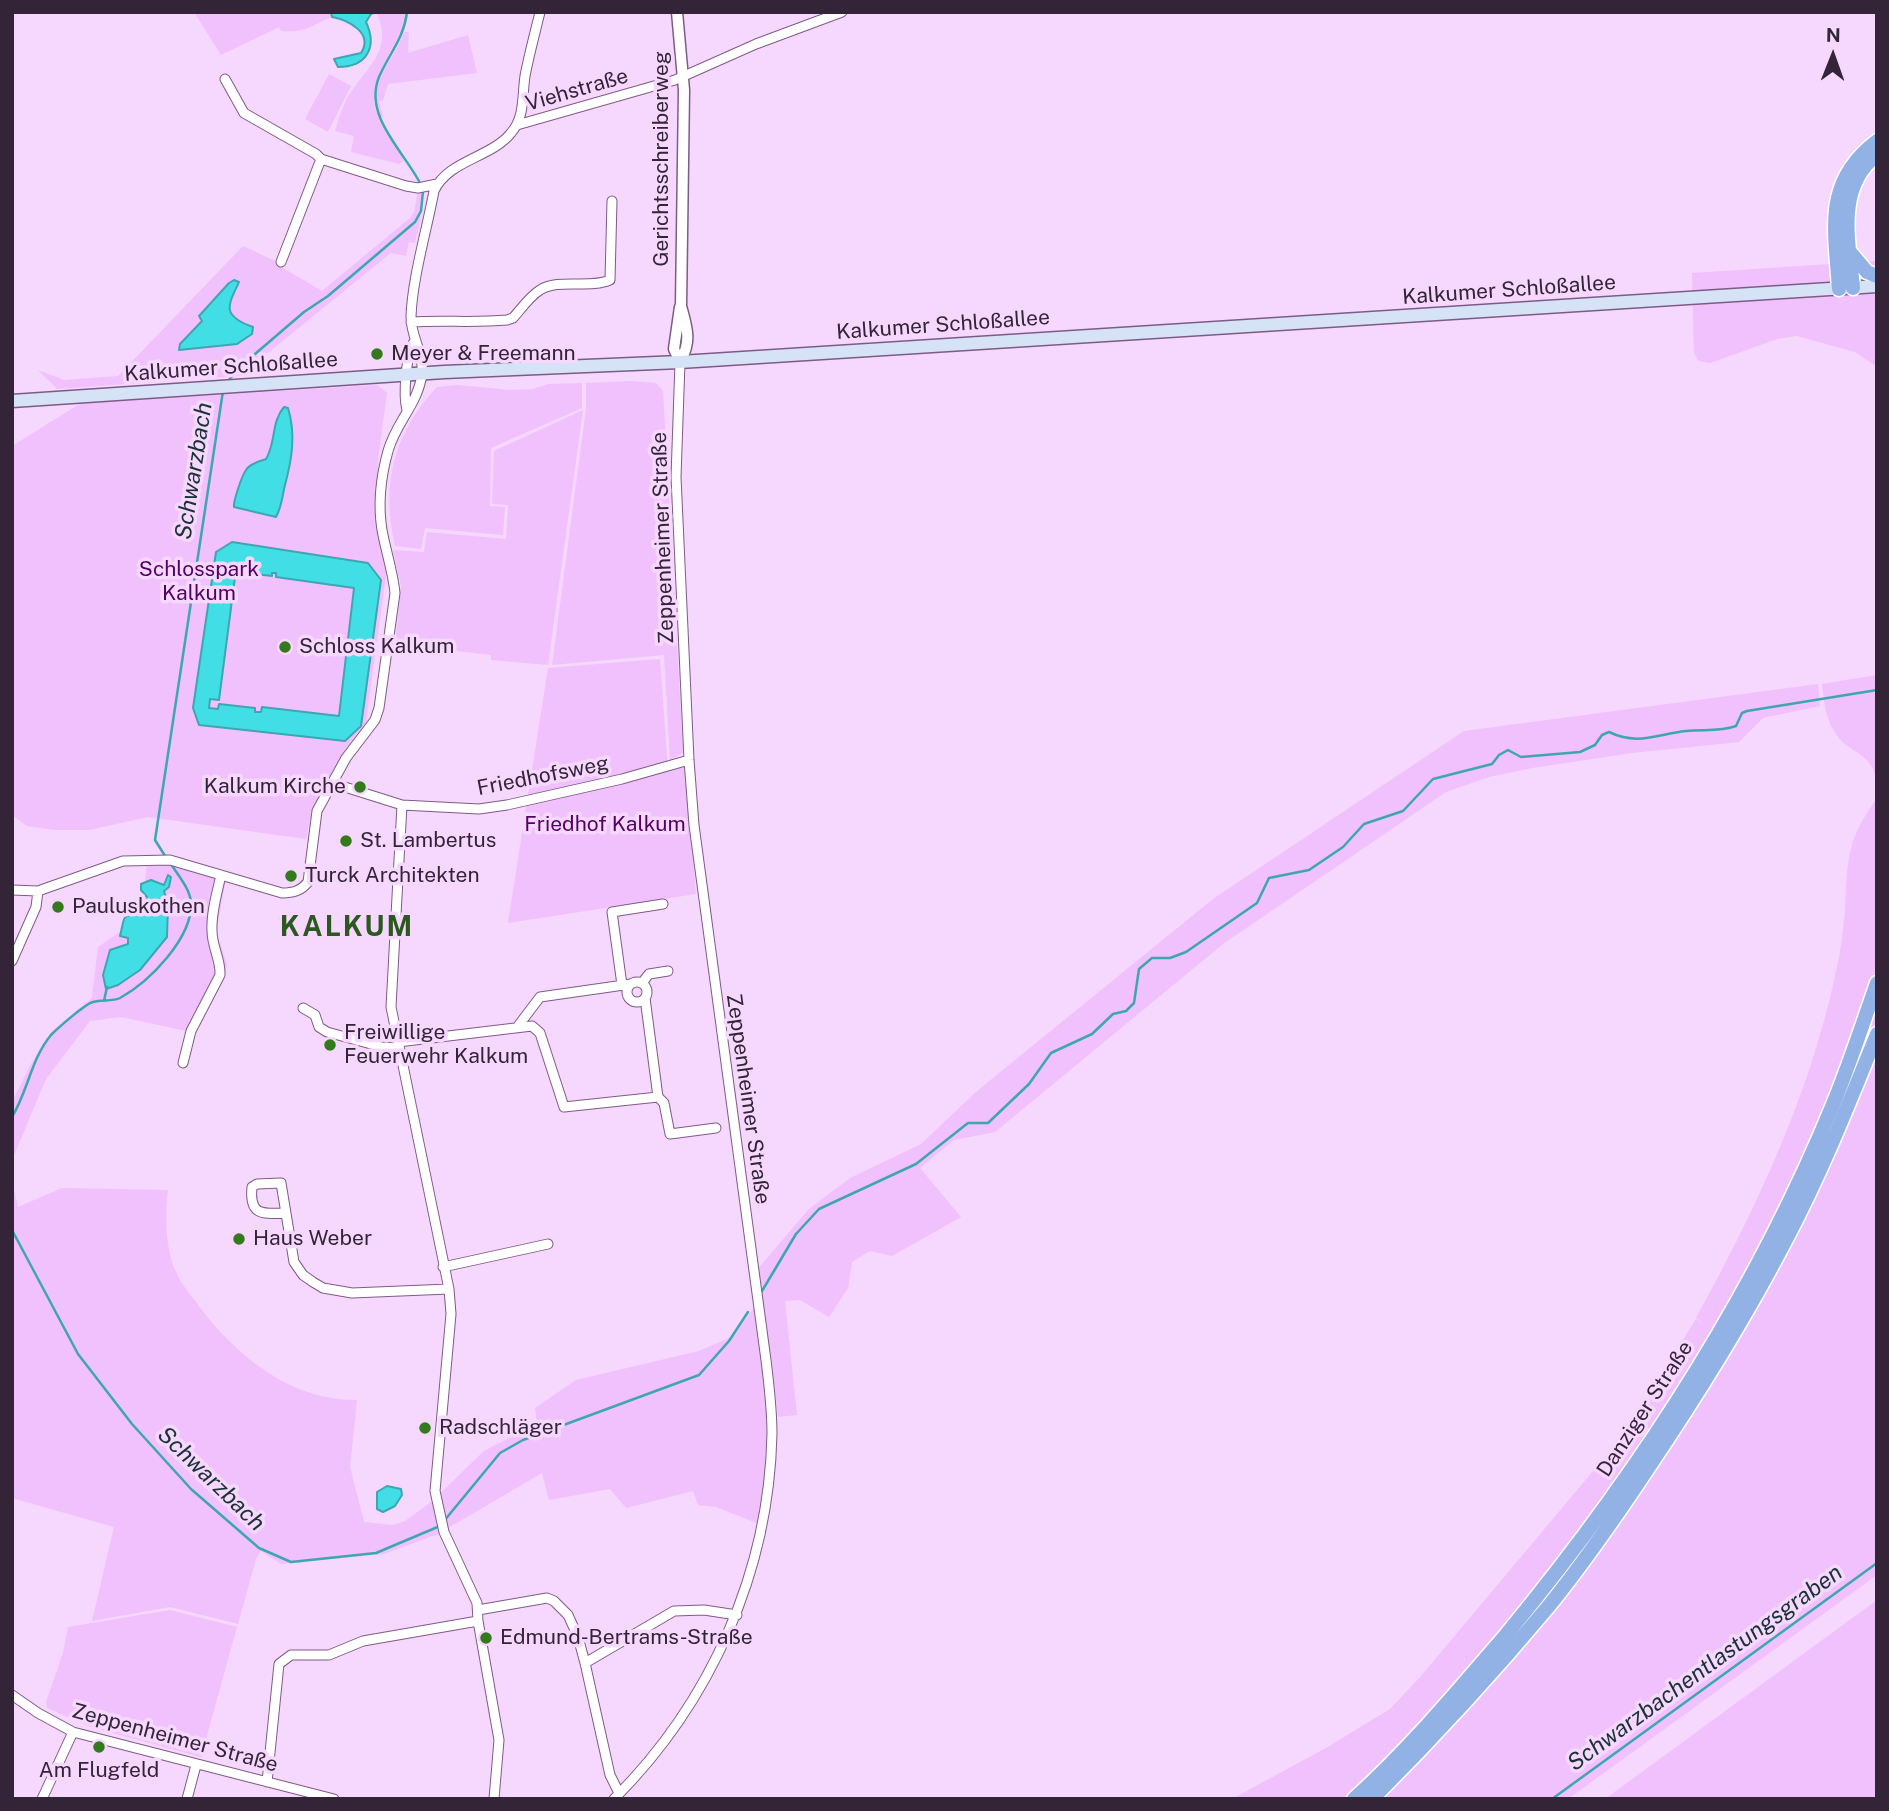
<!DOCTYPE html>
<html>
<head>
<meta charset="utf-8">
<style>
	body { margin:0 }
	#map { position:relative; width:1889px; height:1811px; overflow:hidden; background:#f6d7fe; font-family:"Public Sans",sans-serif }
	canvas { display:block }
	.frame { position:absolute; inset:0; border:14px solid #332537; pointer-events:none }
	.north { position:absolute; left:1798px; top:21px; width:70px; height:70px; -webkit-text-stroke:5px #f6d7fe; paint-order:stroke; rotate:1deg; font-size:19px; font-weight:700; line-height:28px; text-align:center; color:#332537 }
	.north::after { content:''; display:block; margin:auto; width:24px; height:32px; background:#332537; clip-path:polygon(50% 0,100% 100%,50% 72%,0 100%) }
</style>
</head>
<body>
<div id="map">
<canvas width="1889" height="1811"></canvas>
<div class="frame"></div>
<div class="north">N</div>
</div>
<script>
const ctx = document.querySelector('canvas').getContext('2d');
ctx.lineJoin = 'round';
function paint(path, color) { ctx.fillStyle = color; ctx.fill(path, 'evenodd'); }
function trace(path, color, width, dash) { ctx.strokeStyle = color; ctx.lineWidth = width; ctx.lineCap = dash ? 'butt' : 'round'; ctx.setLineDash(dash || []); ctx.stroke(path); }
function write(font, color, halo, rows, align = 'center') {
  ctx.font = font + ' "Public Sans",sans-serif'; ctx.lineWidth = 7; ctx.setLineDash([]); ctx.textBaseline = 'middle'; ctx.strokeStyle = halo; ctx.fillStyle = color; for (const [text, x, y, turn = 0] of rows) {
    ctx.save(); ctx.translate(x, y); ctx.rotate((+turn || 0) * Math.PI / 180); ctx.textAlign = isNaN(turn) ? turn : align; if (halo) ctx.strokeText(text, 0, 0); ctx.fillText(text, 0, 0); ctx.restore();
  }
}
const green = new Path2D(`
	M194,12H331L332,17C308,26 308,33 281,31L279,27L221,55Z
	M376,12H405C402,48 363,77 377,114C382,131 396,146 404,161L399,164L351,152L354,136L335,131C338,122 340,113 344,105C359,71 397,54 376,12Z
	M404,32H409L408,53L468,35L477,73L388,84L383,101H379L383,117H380C368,77 392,66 404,32Z
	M329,74L351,86L328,132L305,119Z
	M418,191H422L420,222L415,243L409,242L406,256L391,253L259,360L251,375L57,389L38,370L64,380L118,376L243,246L284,265L283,268L322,291L410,218L414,212ZM229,283C233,305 222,318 250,326L237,344C217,344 199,349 179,347L202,321L199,316Z
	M1877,261V367L1855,352L1797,336L1777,339L1710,363L1699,361L1694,354L1692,273Z
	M632,381L656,383L663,391L683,753L670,760L664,655L552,665L586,409V383Z
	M582,383V408L491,448L490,506L505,507L503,535L425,528L421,549L395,546C381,484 393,434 437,387L457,385L510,390L533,389L548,384Z
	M377,385L387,393L378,459V531L387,568L366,723L327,780L312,810L306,839L148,817L89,830H55L27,826L12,815V446L81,403Z
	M583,410L548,665L491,660V655L395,644L401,586L393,550L424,552L427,532L506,539L508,505L492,504L494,451Z
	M660,659L668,770L685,767L696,894L508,923L548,668Z
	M1877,675V782C1872,753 1853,755 1838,737C1826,721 1824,703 1822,684Z
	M1818,684L1820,706L1763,718L1739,742L1632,753L1532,768L1489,777L1446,792L1223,944L995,1132L954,1140L920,1168L961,1217L892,1256L870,1251L852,1262L848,1288L829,1317L800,1300L785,1301L797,1415L778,1417L772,1361L756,1271L809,1209L850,1178L921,1144L977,1091L1213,899L1464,731Z
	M1877,798V1575L1568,1799H1232L1326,1748L1390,1709L1421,1676L1604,1458L1641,1408L1696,1319L1706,1326L1696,1318C1752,1216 1802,1112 1830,998C1835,976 1841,952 1843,930C1847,902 1844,872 1852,845C1857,827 1867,813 1877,798Z
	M147,862L179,867L226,880L216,932L227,964L225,975L199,1025L196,1033L121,1017L90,1021L46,1079L12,1160V1102L31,1064L52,1031L92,998L98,947L142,917Z
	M12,1181L18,1207L62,1188L168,1190C165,1216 165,1250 177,1274C181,1284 189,1292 195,1301C233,1353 289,1401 357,1400L350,1467L364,1522L393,1525L405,1521L431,1502L484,1451L537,1424L535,1408L576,1380L699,1351L734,1336L755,1306L766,1403L767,1472L757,1523L716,1507L698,1505L693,1491L626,1508L610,1489L549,1500L542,1473L438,1534L384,1554L281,1564L261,1551L256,1559L238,1624L170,1607L92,1621L114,1527L12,1498Z
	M1877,1600V1799H1605Z
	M170,1610L237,1627L201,1757L91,1727L47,1708L46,1702L63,1653L68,1627Z`);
const water = new Path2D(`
	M331,12H376L371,14L366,22C378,48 366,67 338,67L334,59L361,53C374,33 348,20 332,17Z
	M234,280L239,282C227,307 222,316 253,327L252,334L237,344L179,350L180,344L202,321L199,316L229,283Z
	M284,407L288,408C296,434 292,459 285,485C282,497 282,506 276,517L234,507C233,502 242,475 246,470C250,463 260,461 266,459C276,443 271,422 284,407Z
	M232,542L368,563L381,580L361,726L345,741L199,725L193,708L216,552ZM228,565L238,567V572L272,576V573H276V577L354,588L339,716L262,707L261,712H255V708L219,704L218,709L209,708L210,699L219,700L235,577L226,576Z
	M168,875L171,877L169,887L164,891L168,905L167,937L140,970L118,985L106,989L103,975L110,950L128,944V938L120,936C126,911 120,920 145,909L147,897L141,890V884L151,880L164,885Z
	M387,1486L401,1489L402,1495L395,1506L383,1512L377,1509V1492Z`);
const stream = new Path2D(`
	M407,12C404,38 389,54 379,77C363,117 405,152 421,185
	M227,382L241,366L304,312L328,296L415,222L421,211L423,191
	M167,859L155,840L223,391
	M104,1001L107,987
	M12,1117C28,1091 31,1059 51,1035C58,1028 85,1004 93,1002C102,999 112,1002 120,998C149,982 193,938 191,902C190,889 178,875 171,864
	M12,1230L78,1354L132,1424L191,1489L259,1548L291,1562L376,1553L440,1526
	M762,1291L796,1234L819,1209L916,1164L968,1123H988L1029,1084L1051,1053L1092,1034L1113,1014L1126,1011L1134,1003L1139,969L1152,958H1170L1186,952L1257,903L1269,878L1309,870L1343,847L1364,824L1403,811L1433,779L1492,764L1499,755L1508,750L1521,757L1580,752L1595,745L1602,735L1609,732C1638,746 1657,734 1686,731C1704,729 1719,732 1736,726L1742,713L1747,711L1877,690
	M444,1521L500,1453L523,1440L699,1375L729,1341L748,1312
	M1552,1799L1877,1563`);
const minor = new Path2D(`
	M225,79L244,113L316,154L321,159L406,186L418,188L437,184
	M517,125L675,80L756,44L842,12
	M281,262L321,159
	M411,322C444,320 475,323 507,320L513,318C521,309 530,296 540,290C558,278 590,289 610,280L612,201
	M407,410C403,395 406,355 414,342
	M332,783L402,805L479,809L507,805L622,779L689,760
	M402,805L391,1007L449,1289L451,1314L435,1491L444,1532L477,1603L478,1621L499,1740L494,1799
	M12,890L38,891L123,861L170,860L282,893C293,893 301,891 308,882L317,811L346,758L375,720L379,708L395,593C393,572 386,552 382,530C378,505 381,476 388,451C396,422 418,404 422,374C424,352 411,338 411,317C412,280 427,229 434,191C448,160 491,158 511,133C525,117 522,96 525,76C529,55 535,33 540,12
	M12,961L36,907L38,891
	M627 992a10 10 0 1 1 20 0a10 10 0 1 1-20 0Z
	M642,983L649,974L668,971
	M622,985L612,912L663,904
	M645,998L658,1097L664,1103L670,1134L716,1128
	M303,1008L315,1015L319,1027L327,1032L382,1047L399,1048
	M518,1026L540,997L631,984
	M398,1042L532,1026L540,1033L564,1107L658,1097
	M183,1063L191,1031L220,975C221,960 212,947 212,931C211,913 217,893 221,875
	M285,1213C263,1214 249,1216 252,1187L257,1184L281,1183L294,1262L303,1275L313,1282L323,1288L352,1293L449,1289
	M443,1267L548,1244
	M478,1610L547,1598L554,1601L568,1615L578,1637L585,1663L610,1775L619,1793
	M585,1663L674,1611L704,1610L737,1615
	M12,1695L38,1713L73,1732L334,1799
	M267,1782L279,1664L291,1655H329L363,1641L478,1621
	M42,1799L73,1732
	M187,1799L196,1765
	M614,1799C711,1702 769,1572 772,1434C772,1409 769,1384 766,1360L694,825L689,760L676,477L680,362`);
const tertiary = new Path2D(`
	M677,12L684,90L681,306C687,328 692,341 680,362
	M680,362L674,349L680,307`);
const secondary = new Path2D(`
	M12,401L444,372L680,362L1877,286`);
const trunk = new Path2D(`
	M1850,252L1867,272L1877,276
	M1853,288C1849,242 1835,187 1877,155
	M1839,289C1835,228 1823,182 1877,141
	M1354,1799C1409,1749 1457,1692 1505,1636C1638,1475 1755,1296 1834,1102C1850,1063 1863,1023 1877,983
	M1372,1799C1434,1737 1492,1674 1548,1607C1582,1565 1614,1519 1644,1474C1694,1400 1741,1325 1782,1247C1819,1178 1848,1106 1877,1034`);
const markers = [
	[377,354,7,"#337a1d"],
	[285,647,7,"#337a1d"],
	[360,787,7,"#337a1d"],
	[346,841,7,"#337a1d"],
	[291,876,7,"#337a1d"],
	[58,907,7,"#337a1d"],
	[330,1045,7,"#337a1d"],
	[239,1239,7,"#337a1d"],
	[425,1428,7,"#337a1d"],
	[486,1638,7,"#337a1d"],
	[99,1747,7,"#337a1d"]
];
const streetNames = [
	["Viehstraße",577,90,-16],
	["Gerichtsschreiberweg",662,159,-90],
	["Kalkumer Schloßallee",1509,290,-4],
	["Kalkumer Schloßallee",943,325,-4],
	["Kalkumer Schloßallee",231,367,-4],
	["Zeppenheimer Straße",663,538,-92],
	["Friedhofsweg",543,776,-11],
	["Zeppenheimer Straße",748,1099,82],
	["Danziger Straße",1645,1409,-57],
	["Zeppenheimer Straße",175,1738,15]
];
const poiNames = [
	["Meyer & Freemann",391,354],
	["Schloss Kalkum",299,647],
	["Kalkum Kirche",346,787,"right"],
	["St. Lambertus",360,841],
	["Turck Architekten",305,876],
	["Pauluskothen",72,907],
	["Freiwillige",344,1033],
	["Feuerwehr Kalkum",344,1057],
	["Haus Weber",253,1239],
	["Radschläger",439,1428],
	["Edmund-Bertrams-Straße",500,1638],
	["Am Flugfeld",99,1771,"center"]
];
const parkNames = [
	["Schlosspark",199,570],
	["Kalkum",199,594],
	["Friedhof Kalkum",605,825]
];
const waterNames = [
	["Schwarzbach",194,471,-81],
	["Schwarzbach",211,1479,44],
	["Schwarzbachentlastungsgraben",1705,1668,-36]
];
const districtNames = [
	["KALKUM",347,927]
];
paint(green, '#f0c1fc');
paint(water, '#42dee5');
trace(water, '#3ea6b1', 2);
trace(stream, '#3ea6b1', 2.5);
trace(minor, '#7e5b86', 11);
trace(tertiary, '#7e5b86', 13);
trace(secondary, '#7e5b86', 15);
trace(trunk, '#fff', 17);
trace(minor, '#fff', 9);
trace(tertiary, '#fff', 10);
trace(secondary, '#d6e2f6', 12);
trace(trunk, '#92b2e6', 14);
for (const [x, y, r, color] of markers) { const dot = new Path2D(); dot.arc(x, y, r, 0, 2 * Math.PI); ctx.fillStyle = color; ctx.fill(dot); trace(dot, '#f6d7fe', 2.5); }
write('21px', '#332537', '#f6d7fe', streetNames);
write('21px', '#332537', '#f6d7fe', poiNames, 'left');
write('21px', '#530063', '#f6d7fe', parkNames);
write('italic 23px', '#193334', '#f6d7fe', waterNames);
ctx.letterSpacing = '2px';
write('bold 28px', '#2b581f', '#f6d7fe', districtNames);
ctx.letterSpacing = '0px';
</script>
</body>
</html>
